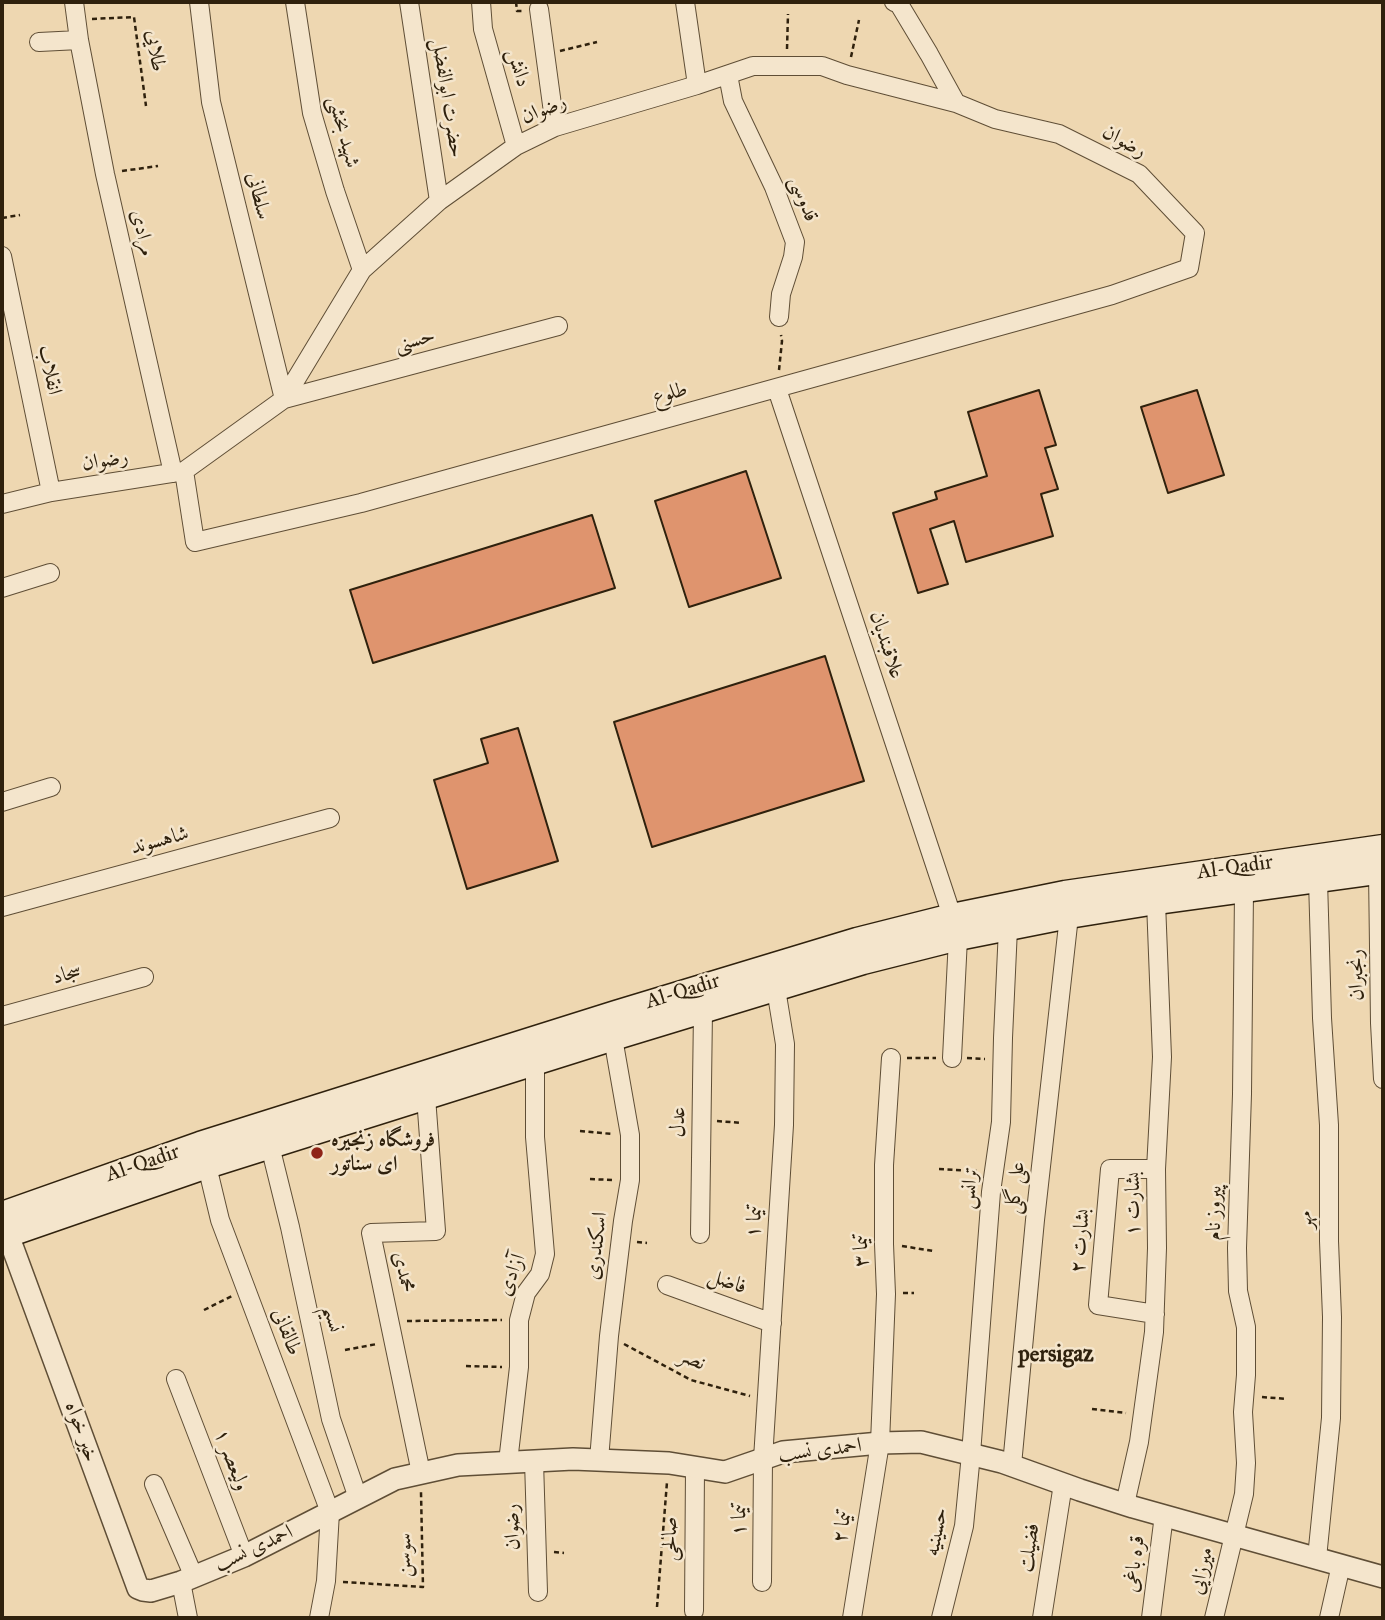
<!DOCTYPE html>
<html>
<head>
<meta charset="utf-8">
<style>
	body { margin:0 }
	#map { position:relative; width:1385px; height:1620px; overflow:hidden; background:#eed7b1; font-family:"IM FELL Great Primer",serif }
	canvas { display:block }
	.frame { position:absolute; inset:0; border:4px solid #2f210d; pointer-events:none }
</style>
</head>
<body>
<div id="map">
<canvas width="1385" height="1620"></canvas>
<div class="frame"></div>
</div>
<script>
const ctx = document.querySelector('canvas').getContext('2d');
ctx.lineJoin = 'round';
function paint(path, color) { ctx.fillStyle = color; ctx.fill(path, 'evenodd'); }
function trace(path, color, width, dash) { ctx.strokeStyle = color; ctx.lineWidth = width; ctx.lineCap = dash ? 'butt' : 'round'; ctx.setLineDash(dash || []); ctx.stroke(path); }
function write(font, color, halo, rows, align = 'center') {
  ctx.font = font + ' "IM FELL Great Primer",Amiri,serif'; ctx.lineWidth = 5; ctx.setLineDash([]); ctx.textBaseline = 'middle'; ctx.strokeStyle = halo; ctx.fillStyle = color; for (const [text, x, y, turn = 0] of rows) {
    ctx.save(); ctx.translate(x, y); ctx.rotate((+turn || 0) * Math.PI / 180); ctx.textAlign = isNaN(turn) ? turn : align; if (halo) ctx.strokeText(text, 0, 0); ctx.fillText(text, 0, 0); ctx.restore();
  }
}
const building = new Path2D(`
	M1039,390L1056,445L1045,448L1058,489L1041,494L1053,536L966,562L954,521L930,529L948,584L918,593L893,513L937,499L935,492L987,476L968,412Z
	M1197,390L1224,475L1168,493L1141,407Z
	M746,471L781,578L689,607L655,501Z
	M592,515L615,588L373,663L350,590Z
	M825,656L864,781L652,847L614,722Z
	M518,728L558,861L467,889L434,780L488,763L481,739Z`);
const path = new Path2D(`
	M516,2L517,11H522
	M92,19L134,17L146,106
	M787,49L788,14
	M560,51L597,42
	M851,57L859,20
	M122,171L158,166
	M2,218L20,215
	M779,370L782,341L781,335
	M907,1058H936
	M967,1058L985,1059
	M717,1121L742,1123
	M580,1131L612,1134
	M939,1169L977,1171
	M590,1179L612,1180
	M637,1242L647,1243
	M902,1246L933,1251
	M903,1293H914
	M204,1310L232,1296
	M407,1321L502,1320
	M624,1344L691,1380L750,1396
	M345,1350L377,1344
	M466,1366L502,1367
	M1262,1397L1287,1399
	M1092,1409L1126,1413
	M554,1552L564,1553
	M343,1582L423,1587L421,1492
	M657,1607L667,1482`);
const minor = new Path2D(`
	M74,2L79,40L105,174L173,473
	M199,2L211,102L284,399L558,326
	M295,2L312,113L335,191L362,270
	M409,2L439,201
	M481,2L483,29L516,146
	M685,2L697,85
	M894,2L899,4L929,54L956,103
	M539,9L555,127
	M39,42L79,40
	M728,75L733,101L774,187L795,242L793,257L781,294L779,317
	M2,256L51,492
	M777,389L952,916
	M2,504L51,492L184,471L284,399L362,270L439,201L516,146L555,127L697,85L753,66H822L847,75L956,103L995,119L1059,134L1139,174L1195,233L1189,268L1112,295L361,503L195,542L184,471
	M2,588L50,573
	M2,802L51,787
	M1378,871L1380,1023L1383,1079
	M2,907L330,818
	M2,1016L144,977
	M952,1058L958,938
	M270,1146L290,1227L331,1419L358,1498
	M207,1166L220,1220L330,1512L326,1581L319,1618
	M700,1234L703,1011
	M667,1285L772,1323
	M1155,1314L1098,1305L1110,1169H1156
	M176,1379L244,1556
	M599,1460L609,1336L623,1221L630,1180V1135L613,1038
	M534,1461L538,1592
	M508,1462L519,1367V1320L526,1293L540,1274L545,1254L535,1137V1063
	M1012,1465L1035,1220L1069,916
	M421,1473L371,1233L436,1231L426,1097
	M154,1484L194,1577
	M1125,1504L1139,1442L1154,1332L1157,1248L1156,1169L1162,1057L1156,902
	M1317,1558L1331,1418L1332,1317L1329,1241V1125L1322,1018L1318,880
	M181,1582L188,1618
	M762,1582L763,1459L784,1125L785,1044L776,989
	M694,1611L695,1468
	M852,1618L880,1443L886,1294L884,1244V1165L891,1058
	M941,1618L964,1526L971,1454L991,1192L1001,1122L1003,1038L1008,928
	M1042,1618L1063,1484
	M1151,1618L1164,1515
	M1214,1618L1244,1494L1246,1463L1243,1412L1246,1375V1327L1238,1291L1237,1248L1242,1094L1244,891
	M1329,1618L1341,1565`);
const tertiary = new Path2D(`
	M8,1235L138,1588L143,1590L151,1591L181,1582L244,1556L395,1479L458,1465L573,1459L669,1463L725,1472L783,1452L880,1443L921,1442L1002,1462L1080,1490L1133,1507L1383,1577`);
const secondary = new Path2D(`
	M2,1214L200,1144L616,1013L857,940L952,916L1065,893L1383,847
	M2,1237L207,1166L623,1035L863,962L958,938L1069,916L1156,902L1383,871`);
const markers = [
	[317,1153,7,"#8f2418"]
];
const streetNames = [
	["طلایی",155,51,83],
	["دانش",518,68,74],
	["حضرت ابوالفضل",447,98,81],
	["رضوان",544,110,-22],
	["شهید بخشی",343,132,75],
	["رضوان",1124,142,29],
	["سلطانی",258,196,76],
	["قدوسی",803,199,69],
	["مرادی",142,233,77],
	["حسنی",415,341,-15],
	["انقلاب",49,370,78],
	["طلوع",670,394,-15],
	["رضوان",105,461,-9],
	["علاقبندیان",886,645,72],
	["شاهسوند",160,841,-15],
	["Al-Qadir",1235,868,-8],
	["سجاد",67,975,-15],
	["رنجبران",1357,975,-91],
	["Al-Qadir",683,992,-17],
	["عدل",679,1122,-89],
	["Al-Qadir",143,1164,-19],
	["ترانس",970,1188,-83],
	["علی گلی",1016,1188,-84],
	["بشارت ۱",1134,1204,-90],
	["پیروز نام",1215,1213,-89],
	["مهر",1306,1220,-91],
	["تیما ۱",755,1222,-86],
	["بشارت ۲",1081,1241,-85],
	["اسکندری",597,1246,-83],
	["تیما ۳",862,1251,-91],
	["محمدی",403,1272,78],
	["آزادی",512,1275,-68],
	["فاضل",727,1282,20],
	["نسیم",332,1319,78],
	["طالقانی",286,1332,69],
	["نصر",692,1360,23],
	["خیر خواه",81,1432,70],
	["احمدی نسب",820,1451,-7],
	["ولیعصر ۱",231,1460,69],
	["۱ تیما",740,1520,-89],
	["رضوان",513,1527,-92],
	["تیما ۲",843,1527,-81],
	["حسینیه",937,1532,-79],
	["صالحی",671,1539,-90],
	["فضیلت",1030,1548,-82],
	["احمدی نسب",254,1549,-25],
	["سوسن",405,1555,-88],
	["قره باغی",1135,1564,-83],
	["میرزایی",1202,1571,-77]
];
const poiNames = [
	["فروشگاه زنجیره",331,1141],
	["ای سناتور",331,1165]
];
const neighbourhoodNames = [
	["persigaz",1056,1355]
];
paint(building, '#df946e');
trace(building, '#2f210d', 2);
trace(minor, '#5f4e36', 20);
trace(tertiary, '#5f4e36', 24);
trace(secondary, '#2f210d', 27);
trace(path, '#2f210d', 2.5, [5, 3.5]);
trace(minor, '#f4e5cc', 18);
trace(tertiary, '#f4e5cc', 21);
trace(secondary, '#f4e5cc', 24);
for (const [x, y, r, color] of markers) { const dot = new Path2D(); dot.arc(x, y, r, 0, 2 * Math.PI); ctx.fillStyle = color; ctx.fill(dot); trace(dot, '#f4e5cc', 2.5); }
write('21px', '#2f210d', '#f4e5cc', streetNames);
write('bold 21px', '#2f210d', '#f4e5cc', poiNames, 'left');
write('bold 23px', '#2f210d', '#f4e5cc', neighbourhoodNames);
</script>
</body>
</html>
